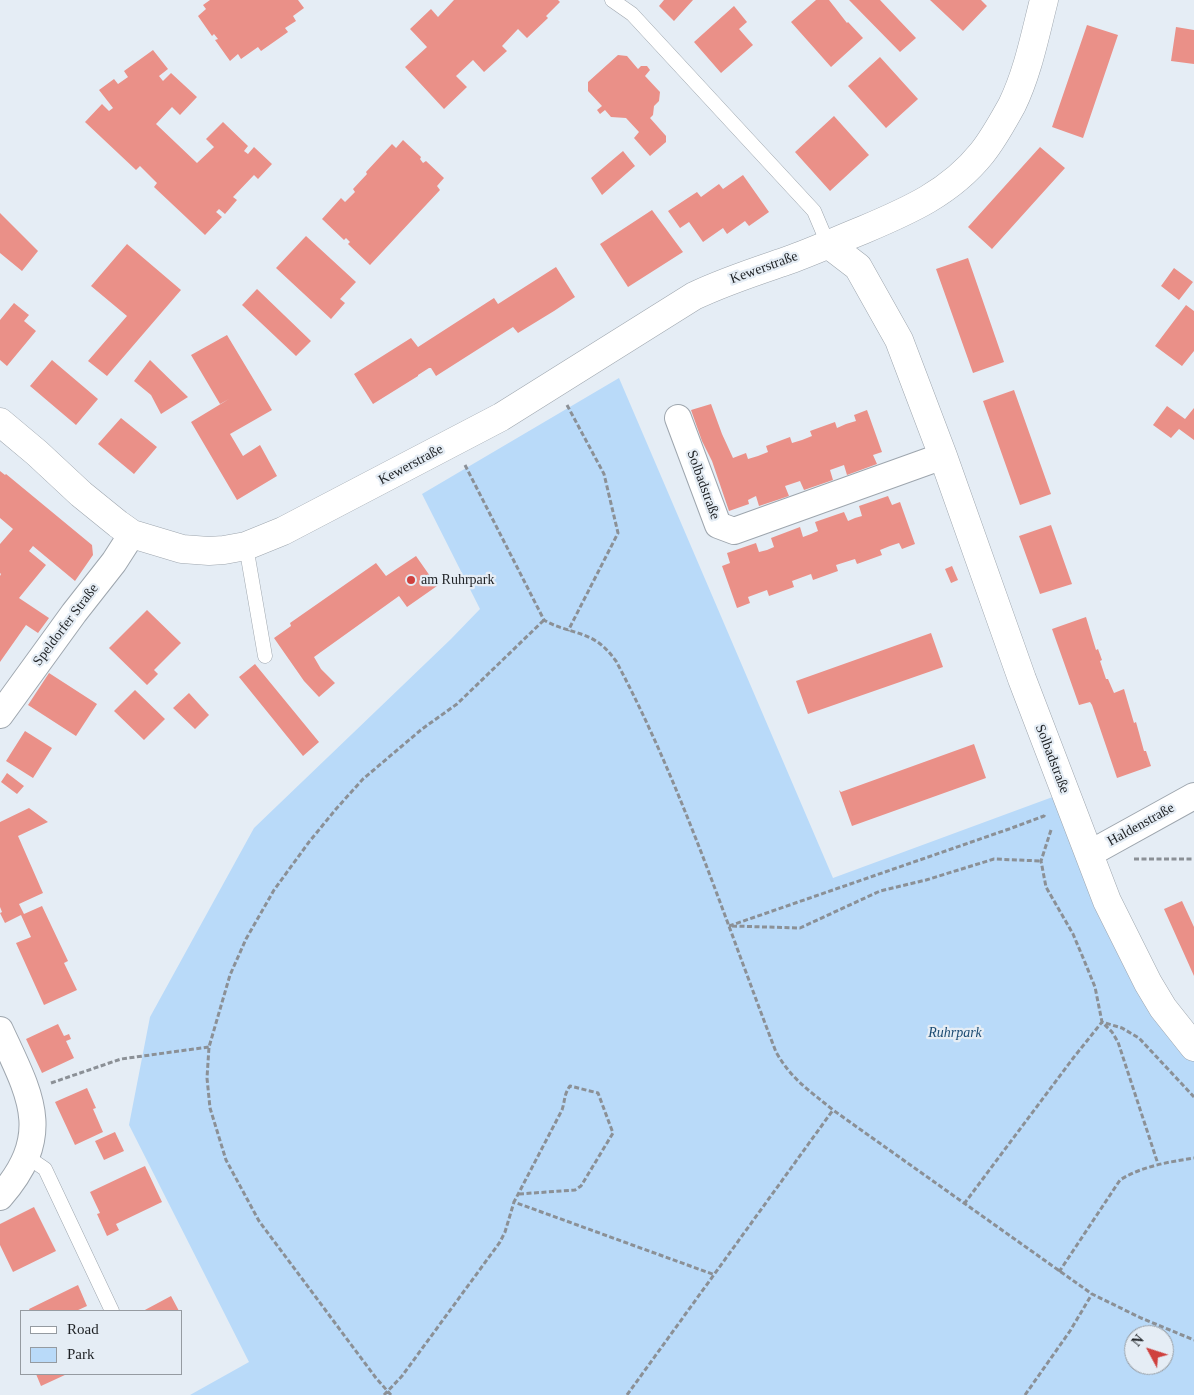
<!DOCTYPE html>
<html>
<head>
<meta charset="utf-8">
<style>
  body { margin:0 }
  #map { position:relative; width:1194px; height:1395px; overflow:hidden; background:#e5edf5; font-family:"Times New Roman",serif }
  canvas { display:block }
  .legend { position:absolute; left:20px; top:1310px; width:162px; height:65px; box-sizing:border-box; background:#e5edf5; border:1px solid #959ba1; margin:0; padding:6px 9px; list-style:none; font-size:15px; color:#1e2124 }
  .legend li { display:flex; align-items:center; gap:10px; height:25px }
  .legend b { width:25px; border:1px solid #959ba1 }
  .north { position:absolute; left:1124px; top:1325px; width:50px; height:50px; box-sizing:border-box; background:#e5edf5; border:1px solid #959ba1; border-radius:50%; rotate:310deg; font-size:14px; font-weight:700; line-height:20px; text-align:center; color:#1e2124 }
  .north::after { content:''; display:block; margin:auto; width:18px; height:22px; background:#cf413e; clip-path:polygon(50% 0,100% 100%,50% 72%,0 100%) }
</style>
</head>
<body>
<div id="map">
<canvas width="1194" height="1395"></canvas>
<ul class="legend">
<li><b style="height:6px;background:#fff"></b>Road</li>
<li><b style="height:14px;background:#b9daf9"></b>Park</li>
</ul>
<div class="north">N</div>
</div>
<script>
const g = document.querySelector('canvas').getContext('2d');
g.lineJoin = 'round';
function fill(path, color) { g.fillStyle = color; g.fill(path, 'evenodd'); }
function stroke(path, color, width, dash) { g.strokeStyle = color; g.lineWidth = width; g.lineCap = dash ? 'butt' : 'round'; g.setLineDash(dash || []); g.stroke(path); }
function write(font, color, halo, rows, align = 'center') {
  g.font = font + ' "Times New Roman",serif'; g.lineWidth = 4.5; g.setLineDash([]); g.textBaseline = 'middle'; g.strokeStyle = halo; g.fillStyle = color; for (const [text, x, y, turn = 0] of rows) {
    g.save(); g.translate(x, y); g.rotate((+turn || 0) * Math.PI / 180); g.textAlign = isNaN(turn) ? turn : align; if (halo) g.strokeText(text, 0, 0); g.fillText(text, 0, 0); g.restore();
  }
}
fill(new Path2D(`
  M619,378l214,500 225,-83 136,256v344h-1004l59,-33 -120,-237 21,-108 104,-189 197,-189 29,-30 -58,-115zM1134,1335h30v30h-30z`), '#b9daf9');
fill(new Path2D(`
  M210,0h88l6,8 -11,8 3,5 -11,7 3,4 -27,19 -3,-4 -17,12 -3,-5 -8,7 -15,-21 3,-1 -4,-5 -2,2 -14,-20 8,-7 -3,-4z
  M454,0h104l2,2 -14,14 2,2 -21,20 -9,-9 -16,17 5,5 -23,21 -11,-12 -17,16 11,11 -23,22 -39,-42 22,-20 -17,-18 21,-20 7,8z
  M664,0h29l-19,21 -15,-15z
  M816,0h13l18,23 1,-1 15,16 -32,29 -40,-45z
  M849,0h31l36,38 -16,14z
  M930,0h51l6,6 -24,25z
  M734,6l13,16 -8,7 14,16 -32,28 -27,-31z
  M1087,25l31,10 -35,103 -31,-11z
  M1176,27l18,3v34l-23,-3z
  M153,50l15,19 -9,7 4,5 8,-8 26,24 -17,18 -8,-8 -16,17 41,39 17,-16 -8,-8 17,-17 25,24 -4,5 4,3 6,-7 18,17 -14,15 -4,-4 -21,22 4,3 -12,14 -6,-5 -3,3 6,5 -17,18 -51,-48 3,-4 -17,-17 -4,4 -51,-48 17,-18 7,7 4,-3 -14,-18 15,-11 4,5 10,-7 -4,-6z
  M618,55l9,1 11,13 3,-3h6l3,4 -5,6 15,16 -1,9 -5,5 -1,9 -3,3 16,18v6l-16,14 -16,-18 5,-6 -13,-14 -15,-1 -6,-7 -5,4 -3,-4 5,-4 -14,-15v-9z
  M880,57l38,42 -32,29 -38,-42z
  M834,116l35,39 -39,36 -35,-39z
  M403,140l18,17 -1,2 3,4 3,-2 18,17 -7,8 3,4 -70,75 -22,-21 2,-2 -4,-4 -2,2 -22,-21 19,-21 4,4 10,-10 -2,-3 14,-15 -1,-2 26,-28 4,4z
  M1040,147l25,21 -73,81 -24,-22z
  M623,151l12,15 -33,29 -11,-17z
  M743,175l26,37 -20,14 -4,-5 -18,13 -4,-6 -20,14 -14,-20 -9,6 -12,-17 29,-19 4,5 18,-13 4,5z
  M652,210l31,42 -55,35 -28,-43z
  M0,213l38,38 -16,20 -22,-18z
  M306,236l50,46 -16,17 5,4 -14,16 -55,-51z
  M127,244l54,46 -74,86 -19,-15 39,-45 -36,-30z
  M968,258l36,104 -31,11 -37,-104z
  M556,267l19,30 -21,14 -36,22 -5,-6 -77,49 -5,-8h-2l-11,7v1l-45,28 -19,-30 57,-36 7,9 76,-49 4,6z
  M1174,268l19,14 -14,18 -18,-14z
  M257,289l54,52 -15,15 -54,-51z
  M14,303l15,12 -5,6 12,10 -29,35 -7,-6v-40z
  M1186,305l8,6v40l-12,15 -27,-20z
  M227,335l45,75 -42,24 13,22 17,-11 17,31 -40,24 -46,-78 38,-23 -9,5 -29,-49z
  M52,360l46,39 -22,26 -46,-39z
  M150,360l38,37 -27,17 -10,-19 -17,-14z
  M1014,390l37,104 -31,11 -37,-104z
  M711,404l11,30 11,24 13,-5 2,6 10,-3 10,-4 -2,-6 24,-9 2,6 10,-3 10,-4 -2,-5 25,-9 2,6 9,-4 10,-3 -2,-6 13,-5 15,42 -9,3 4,9 -30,11 -3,-10 -14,5 3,10 -29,10 -4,-9 -15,5 4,10 -30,10 -3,-10 -8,4 1,4 -20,7 -17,-50 -10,-20 -11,-31z
  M1167,406l18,13 9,-11v32l-15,-11 -8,9 -18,-13z
  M121,418l36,29 -23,27 -36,-30z
  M0,471l5,4 1,-1 86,71 1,10 -18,26 -42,-35 -4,5 17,14 -27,33 30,20 -11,15 -12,-8 -26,37v-86l1,-2 -1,-1v-29l13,-15 -13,-11z
  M888,496l4,9 8,-3 15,42 -13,5 -3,-6 -9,3 -10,4 2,5 -25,9 -2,-5 -19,6 2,6 -25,9 -2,-6 -19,7 2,6 -25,9 -2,-6 -19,7 2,6 -13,5 -15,-42 8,-3 -3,-10 29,-10 3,9 8,-2 7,-3 -3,-9 29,-11 3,10 8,-3 7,-3 -3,-9 29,-10 4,9 7,-3 7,-2 -3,-10z
  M1051,525l21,59 -32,10 -21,-58z
  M416,556l21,30 -30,21 -8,-11 -85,61 7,12 14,14 -16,14 -15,-16 -30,-43 17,-12 -1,-3 86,-60 10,13z
  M952,566l6,14 -7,3 -6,-14z
  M147,610l34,33 -27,27 4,4 -11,11 -38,-37z
  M1086,617l10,33 2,-1 4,11 -2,1 6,18h2l6,14 10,-4 10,34 2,-1 8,29h2l5,15 -34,12 -25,-73 -2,-3 -11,3 -27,-76z
  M931,633l12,34 -135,47 -12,-33z
  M255,664l64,78 -16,14 -64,-79z
  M49,673l48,31 -21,32 -48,-31z
  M135,690l30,29 -21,21 -30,-29z
  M189,693l20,22 -14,14 -22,-21z
  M25,731l27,17 -19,30 -27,-17z
  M974,744l12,34 -134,48 -13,-36 2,2z
  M7,773l17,13 -7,8 -16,-12z
  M29,808l19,14 -30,14 25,57 -24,11 5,10 18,-8 26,55 -4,2 13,27 -33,15 -28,-62 15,-6 -10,-22 -16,8 -5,-10 2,-1 -2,-5v-85z
  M1182,901l12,26v49l-30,-67z
  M58,1024l6,12 5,-2 2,5 -5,2 8,17 -32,15 -16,-34z
  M87,1088l9,20 -3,1 10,23 -28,13 -20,-43z
  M115,1132l9,19 -20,9 -9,-19z
  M145,1166l17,36 -46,22 3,6 -12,6 -10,-22 3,-1 -10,-21z
  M34,1207l22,44 -43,21 -13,-27v-21z
  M78,1285l9,21 -11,5h-46l-1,-2z
  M171,1296l8,15h-36z
  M36,1374h31l-26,12z`), '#ea9088');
const service = new Path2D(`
  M612,0l20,14 182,197 14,33
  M246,546l19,110
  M26,1156l19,13 67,142`);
const minor = new Path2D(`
  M678,418l40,107 16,6 209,-75
  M0,715l74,-102 40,-51 18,-28
  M1089,854l105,-58
  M0,1030c30,65 55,104 0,167`);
const tertiary = new Path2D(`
  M828,244l30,23 41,73 44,116 79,223 85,222 41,82 15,25 31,39
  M0,422l37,31 44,41 37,30 14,10 50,15 27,2 15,-1 22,-4 37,-15 218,-114 193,-121c31,-15 63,-25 95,-36 25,-9 49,-20 74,-30 45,-19 87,-37 119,-77 12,-15 21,-32 30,-48 16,-33 23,-70 32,-105`);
stroke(service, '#9ea6ae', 15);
stroke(minor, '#9ea6ae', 28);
stroke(tertiary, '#9ea6ae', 29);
stroke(new Path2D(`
  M567,405l37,69 14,59 -50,98
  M465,465l79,155c16,10 36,11 52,21 8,5 14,12 20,20 66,124 109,259 160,391 16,28 33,38 57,58l259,184 49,24 53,22
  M1051,830l-10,31 5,26 27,47 11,26 11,27 7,35 10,10 6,10 40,122
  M1134,859h60
  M729,926l280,-97 35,-13 1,-2
  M732,926l68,2 80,-37 46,-11 68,-21 47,2
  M51,1083l70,-24 88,-12
  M519,1194l56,-4 6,-4 32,-53 -15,-40 -28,-7c-6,8 -5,15 -8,24l-48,92 201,73
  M964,1204l110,-147 28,-35 20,6 17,10 55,59
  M1059,1272l61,-92c22,-14 49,-18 74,-22
  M384,1395l18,-19 98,-134 5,-10 9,-30
  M391,1395l-15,-17 -117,-157 -33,-61 -16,-52 -3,-30 2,-31 21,-72 16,-36 28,-49 35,-48 27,-33 27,-30 59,-50 35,-25 87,-84
  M627,1395l206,-285
  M1025,1395l45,-64 22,-37`), '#8b9096', 3, [5, 2.5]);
stroke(service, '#fff', 14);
stroke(minor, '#fff', 26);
stroke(tertiary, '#fff', 28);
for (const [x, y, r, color] of [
  [411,580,5,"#cf413e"]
]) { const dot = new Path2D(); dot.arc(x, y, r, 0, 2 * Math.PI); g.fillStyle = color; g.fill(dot); stroke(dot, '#e5edf5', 2); }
write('14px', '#1e2124', '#e5edf5', [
  ["Kewerstraße",764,268,-20],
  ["Kewerstraße",411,465,-28],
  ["Solbadstraße",703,485,70],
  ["Speldorfer Straße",66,625,-53],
  ["Solbadstraße",1052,759,69],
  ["Haldenstraße",1141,825,-29]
]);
write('14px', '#1e2124', '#e5edf5', [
  ["am Ruhrpark",421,580]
], 'left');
write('italic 14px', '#1d4c73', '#e5edf5', [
  ["Ruhrpark",955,1033]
]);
</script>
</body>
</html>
